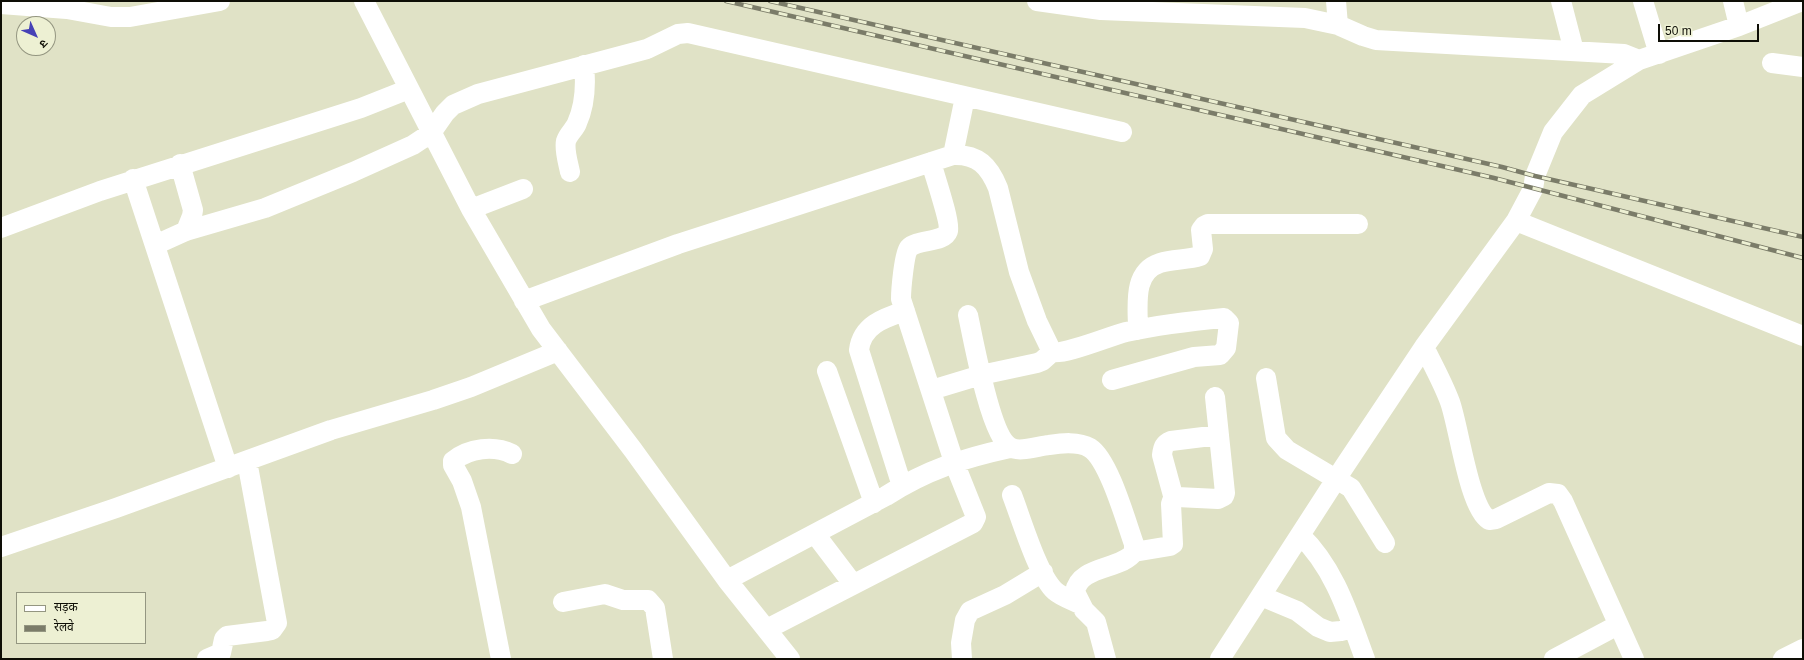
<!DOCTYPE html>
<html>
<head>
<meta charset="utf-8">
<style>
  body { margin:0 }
  #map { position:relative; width:1804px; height:660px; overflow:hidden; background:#e0e2c6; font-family:Helvetica,"Noto Sans Devanagari",sans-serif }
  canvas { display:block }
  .frame { position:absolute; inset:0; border:2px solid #0e0e06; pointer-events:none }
  .legend { position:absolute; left:16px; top:592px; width:130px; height:52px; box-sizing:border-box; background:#edf0d3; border:1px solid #949681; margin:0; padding:5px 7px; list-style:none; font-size:12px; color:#0e0e06 }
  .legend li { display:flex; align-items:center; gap:8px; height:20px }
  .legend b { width:20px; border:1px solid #949681 }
  .north { position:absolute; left:16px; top:16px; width:40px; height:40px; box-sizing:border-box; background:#edf0d3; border:1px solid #949681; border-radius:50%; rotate:135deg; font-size:11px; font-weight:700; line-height:16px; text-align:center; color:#0e0e06 }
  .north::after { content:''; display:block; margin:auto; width:14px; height:18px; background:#4641b6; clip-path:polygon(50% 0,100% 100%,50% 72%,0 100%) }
  .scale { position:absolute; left:1658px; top:24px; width:101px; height:18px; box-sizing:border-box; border:2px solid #0e0e06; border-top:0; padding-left:5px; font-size:12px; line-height:14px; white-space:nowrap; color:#0e0e06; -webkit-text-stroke:3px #edf0d3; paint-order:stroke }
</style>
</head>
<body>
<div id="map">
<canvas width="1804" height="660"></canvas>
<div class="frame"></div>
<ul class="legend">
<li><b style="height:5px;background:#fff"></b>सड़क</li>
<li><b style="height:5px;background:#7b7c69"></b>रेलवे</li>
</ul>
<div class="north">उ</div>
<div class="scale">50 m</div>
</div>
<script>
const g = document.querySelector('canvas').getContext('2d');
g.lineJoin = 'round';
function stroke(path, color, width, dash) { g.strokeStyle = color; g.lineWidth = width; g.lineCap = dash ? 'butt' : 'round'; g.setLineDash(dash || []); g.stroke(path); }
stroke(new Path2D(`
  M364,1l107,208 70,120 92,121 94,130 63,79
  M1037,1l64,9 204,8 33,7 25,11 13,4 248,14 15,6
  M1336,1l2,24
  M1561,1l13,50
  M1643,1l16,53
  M1733,1l6,25
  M1,4l66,5 44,8h19l90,-16
  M1772,63l31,4
  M953,155l12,-58
  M180,164l13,46 -1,6 -6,15
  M570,172c-2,-10 -6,-22 -4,-31 2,-7 9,-12 11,-18 8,-18 9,-39 7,-58
  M133,179l95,289
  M471,209l52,-20
  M1516,221l287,115
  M1,228l99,-37 261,-83 48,-19
  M155,245l31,-14 79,-23 88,-36 60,-27 18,-12 14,-20 8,-8 25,-11 169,-45 31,-15 10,-1 434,99
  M524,301l154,-57 275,-89c25,-1 36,11 45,33l21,84 18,49 15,31c13,3 58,-16 74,-20 32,-7 65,-11 98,-14l5,5 -3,25 -6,7 -26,2 -82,23
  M968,315c5,24 23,122 42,132 9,6 28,-1 39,-2 13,-2 29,-4 41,3 19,12 36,74 44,96v8c-12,18 -55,13 -59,40l9,18 12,12 10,37
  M1138,330c0,-24 -6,-58 22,-67 13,-4 28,-3 40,-7l3,-7 -2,-19 3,-4 4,-2h150
  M1424,347c9,18 19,36 26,55 9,25 19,106 39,118l7,-1 53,-26 9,1 5,7 71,158
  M827,371l47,132
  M1266,378l10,60 11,12 64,38 34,55
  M933,396l1,-5 4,-3 43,-13 56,-12 5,-2 10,-9
  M902,486l-43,-136c3,-25 25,-32 46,-39
  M1012,495c9,23 26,81 43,96 7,6 17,9 25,13
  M1174,499l-12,-44c1,-8 2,-11 9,-14l48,-6
  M815,534l38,50
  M1300,535c35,33 49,81 65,124
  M1,547l115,-39 215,-78 102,-30 38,-13 87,-36
  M1134,552l36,-6 3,-2 -2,-40 1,-3 5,-4 41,2 6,-3 1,-3 -10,-96
  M727,580l159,-84c40,-26 78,-38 124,-48
  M1261,596l36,15 21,16 12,5 11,-1 12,-3
  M563,602l42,-8 18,6h25l7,8 8,51
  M767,629l206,-106 3,-6 -22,-55 -53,-163c0,-9 3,-45 8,-51 8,-9 35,-5 39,-17 3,-8 -14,-57 -17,-69
  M207,659l14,-6 3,-14 3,-3 40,-5 5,-1 5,-7 -30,-162
  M501,659l-30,-152 -9,-26 -9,-16v-4c16,-13 41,-16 59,-7
  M962,659l-1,-16 4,-23 5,-9 35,-16 38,-23
  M1220,659l124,-192 80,-120 92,-126 17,-32 2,-13 18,-44 29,-37 57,-35 100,-34 63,-25
  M1554,659l64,-34
  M1783,659l20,-10`), '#fff', 20);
const rail = new Path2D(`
  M726,1l768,177 309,80
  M770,1l732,166 33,9 268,61`);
stroke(rail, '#7b7c69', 4.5);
stroke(rail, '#edf0d3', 3, [9]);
</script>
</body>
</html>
